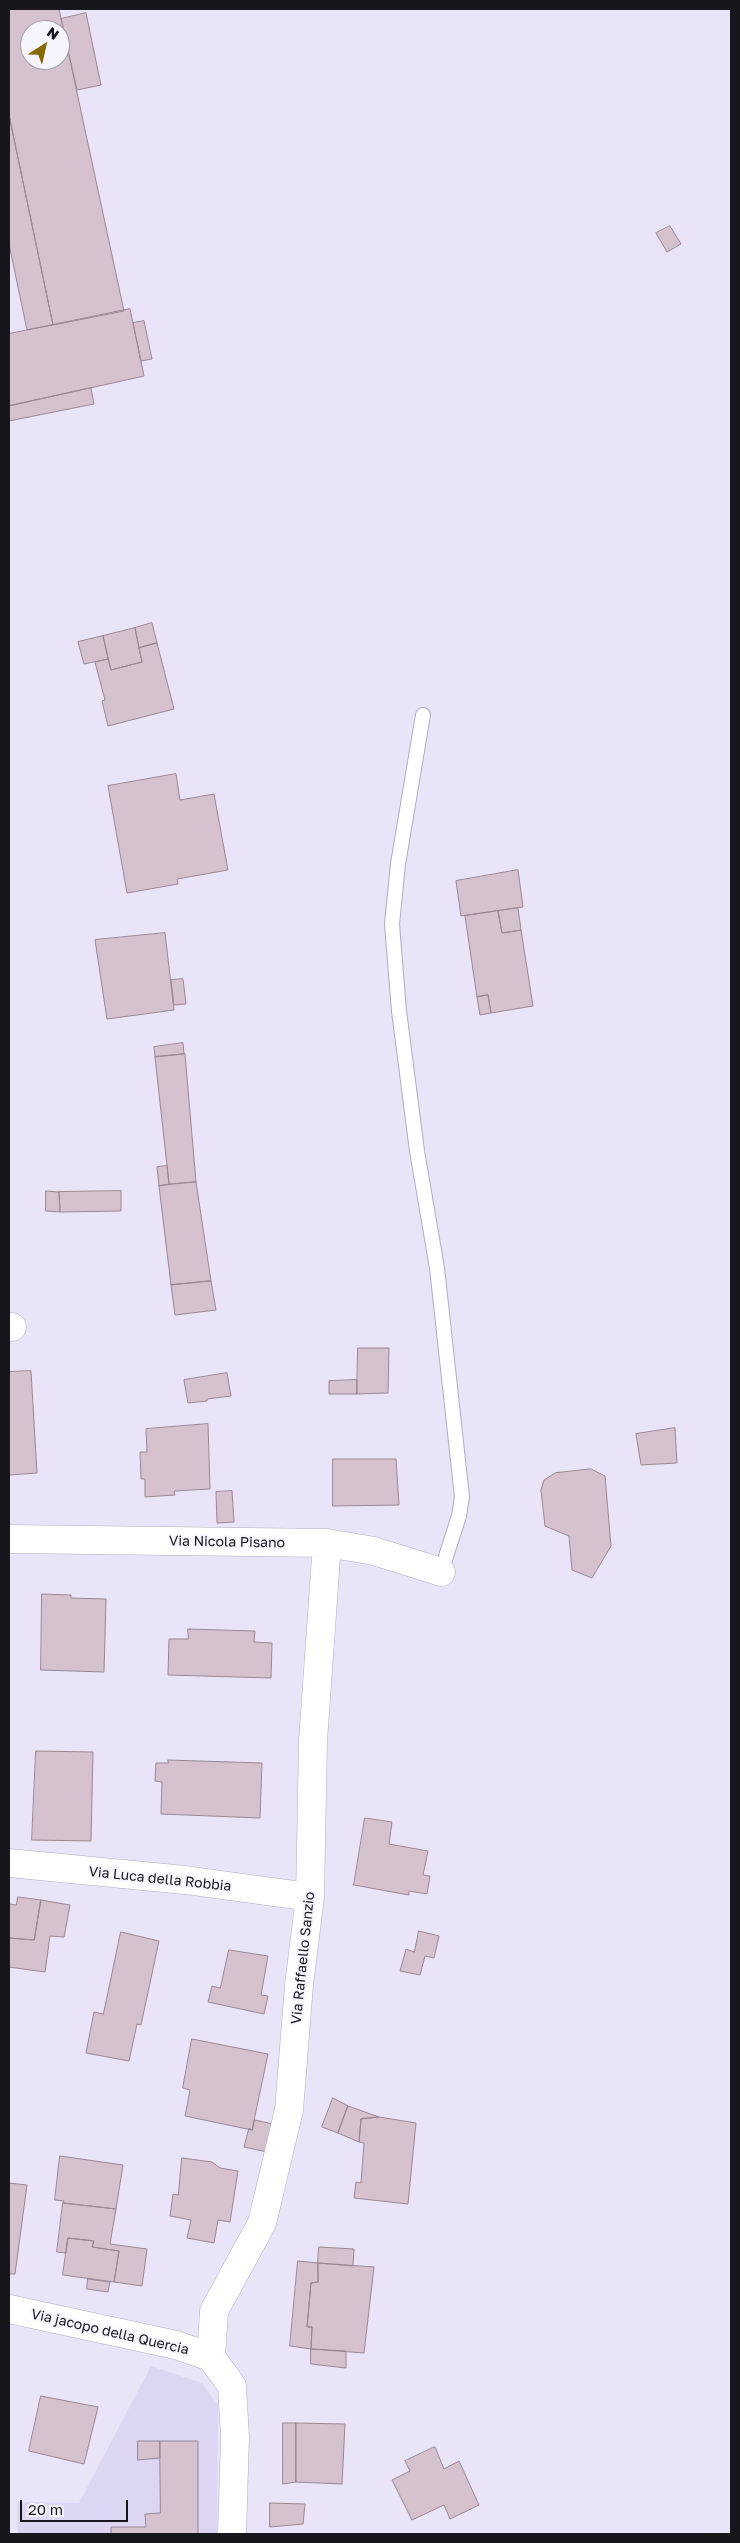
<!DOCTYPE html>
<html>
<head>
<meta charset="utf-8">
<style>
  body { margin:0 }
  #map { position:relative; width:740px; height:2543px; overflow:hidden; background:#eae4f9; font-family:"Golos Text",sans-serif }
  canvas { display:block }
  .frame { position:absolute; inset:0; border:10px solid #18161d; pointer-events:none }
  .north { position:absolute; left:20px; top:20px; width:50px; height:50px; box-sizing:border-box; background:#f6f4fc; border:1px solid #9d9ba3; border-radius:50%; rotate:35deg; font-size:14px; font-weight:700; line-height:20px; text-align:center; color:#18161d }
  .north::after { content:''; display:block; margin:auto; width:18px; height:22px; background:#876904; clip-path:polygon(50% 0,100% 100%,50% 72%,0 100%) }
  .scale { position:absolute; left:20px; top:2500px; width:108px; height:22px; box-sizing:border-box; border:2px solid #18161d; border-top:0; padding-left:6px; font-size:15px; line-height:18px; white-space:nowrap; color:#18161d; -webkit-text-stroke:4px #f6f4fc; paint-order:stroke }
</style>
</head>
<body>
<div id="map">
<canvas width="740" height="2543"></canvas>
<div class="frame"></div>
<div class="north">N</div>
<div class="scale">20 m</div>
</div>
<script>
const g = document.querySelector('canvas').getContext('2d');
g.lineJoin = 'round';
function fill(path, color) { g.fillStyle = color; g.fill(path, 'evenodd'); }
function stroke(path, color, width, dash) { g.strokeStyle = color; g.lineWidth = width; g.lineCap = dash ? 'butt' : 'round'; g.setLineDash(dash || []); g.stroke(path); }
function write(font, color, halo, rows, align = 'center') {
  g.font = font + ' "Golos Text",sans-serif'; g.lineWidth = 4; g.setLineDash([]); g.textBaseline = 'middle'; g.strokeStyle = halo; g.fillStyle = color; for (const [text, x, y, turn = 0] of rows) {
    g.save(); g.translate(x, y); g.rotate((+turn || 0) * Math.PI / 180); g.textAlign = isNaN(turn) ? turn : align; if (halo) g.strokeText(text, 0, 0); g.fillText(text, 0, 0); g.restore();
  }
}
fill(new Path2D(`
  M151,2366l51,17 16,22 -1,129h-199l-1,-32 62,1z`), '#ddd6f2');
const building = new Path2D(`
  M9,9h50l65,302 -71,14 -44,-210zM30,30h30v30h-30z
  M86,13l15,72 -24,5 -16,-71z
  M9,115l44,210 -26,5 -18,-86z
  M670,226l11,18 -14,8 -11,-19z
  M130,309l14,67 -135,30v-72z
  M144,321l8,38 -11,2 -8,-38z
  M91,388l3,16 -85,17v-15z
  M152,623l5,20 -18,5 -4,-20z
  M135,628l7,34 -31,8 -8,-34z
  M103,636l5,23 -24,5 -6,-22z
  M157,643l17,66 -66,17 -6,-25 3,-1 -10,-38 13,-3 3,11 31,-8 -3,-14z
  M176,774l4,26 34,-6 14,76 -51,9 1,5 -51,9 -19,-107z
  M518,870l5,37 -62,9 -5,-35z
  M518,908l3,22 -19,3 -4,-22z
  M498,911l4,22 19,-3 12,76 -42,7 -3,-18 -11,2 -12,-81z
  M165,933l9,77 -67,9 -12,-79z
  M183,979l3,25 -12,1 -3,-25z
  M488,995l3,18 -11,2 -3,-18z
  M183,1043l1,11 -29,3 -1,-10z
  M185,1054l11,128 -27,2 -14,-127z
  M167,1166l2,18 -10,2 -2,-19z
  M196,1182l15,99 -40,4 -12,-99z
  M46,1191l13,1 1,20 -14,-1z
  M121,1191v20l-61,1 -1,-20z
  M211,1281l5,29 -41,5 -4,-30z
  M358,1348h31l-1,45 -31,1z
  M31,1371l6,102 -28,2v-103z
  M227,1373l4,23 -24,3v2l-19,2 -4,-23z
  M357,1380v14h-28v-13z
  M208,1424l2,65 -36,2 1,4 -30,2v-18h-4l-1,-27h7l-1,-23z
  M675,1428l2,35 -36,2 -5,-31z
  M333,1459h63l3,46 -66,1z
  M591,1469l14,7 6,70 -19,32 -20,-8 -3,-34 -24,-10 -4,-36 3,-10 11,-7z
  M232,1491l2,31 -17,1 -1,-31z
  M42,1594l29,1v3l35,1 -2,73 -63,-2z
  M188,1629l67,2 -1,11 18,1 -1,35 -103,-3 1,-36h19z
  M36,1751l57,1 -2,89 -59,-1z
  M168,1760l94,3 -2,55 -99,-4 1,-32 -7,-1 1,-18h12z
  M365,1818l27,4 -3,22 39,7 -5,24 7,1 -3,18 -18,-3v4l-55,-10z
  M18,1897l23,3 -7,40 -25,-2v-34l7,1z
  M41,1900l29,5 -6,32 -14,-1 -5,36 -36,-5v-29l25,2z
  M419,1931l20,5 -5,22 -9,-2 -5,19 -20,-4 6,-22 8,3z
  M121,1932l38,9 -18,84 -4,-1 -8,37 -43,-8 8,-41 9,2z
  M229,1950l39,6 -7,39 7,1 -4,18 -56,-12 4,-16 8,2z
  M192,2039l76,15 -16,76 -67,-14 5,-26 -7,-2z
  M333,2098l15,8 -10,27 -16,-6z
  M348,2106l31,11 -18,2 -2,23 -21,-9z
  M379,2117l37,6 -8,81 -54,-6 2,-16 5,1 3,-40 -5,-1 2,-23z
  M255,2120l27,6 -6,28 -32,-7 5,-19 3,2z
  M60,2156l63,9 -7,44 -53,-6 1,-2 -9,-1z
  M182,2158l30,4 8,6 18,3 -8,51 -12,-2 -4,23 -27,-5 4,-18 -21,-4 3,-22 5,1z
  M9,2183l18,2 -12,89h-6z
  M63,2203l53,6 -6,35 37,5 -5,37 -28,-4 5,-31 -27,-4 2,-6 -26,-3 -2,15 -9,-1z
  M68,2238l26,3 -2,6 27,4 -5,31 -51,-7z
  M319,2247l35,2 -1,17 -35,-3z
  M298,2261l20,2v19l-7,1 -4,44h5l-1,22 -21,-3z
  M318,2263l56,4 -10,86 -53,-4 1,-22h-5l4,-44 7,-1z
  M88,2279l22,3 -2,10 -21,-3z
  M311,2349l35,2v17l-35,-4z
  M41,2396l57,11 -14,57 -55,-13z
  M283,2423h13v59l-13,2z
  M296,2423l49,1 -3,60 -46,-2z
  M138,2441h22v17l-22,2z
  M160,2441h38v93h-87v-7h35l-1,-13 15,-1z
  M435,2447l9,22 15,-8 20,44 -29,14 -6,-14 -32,15 -20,-40 18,-9 -5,-10z
  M270,2503l35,1 -2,20 -33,3z`);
fill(building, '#d6c1ce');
stroke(building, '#9a8793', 1);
const lane = new Path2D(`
  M423,715l-25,149 -6,60 7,87 18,140 20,117 25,229 -3,19 -18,56`);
const street = new Path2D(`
  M9,1327h3
  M9,1539l318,4 47,8 67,21
  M9,1863l176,17 125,17
  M9,2309l167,36 35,12
  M211,2357l3,-46 48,-88 27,-113 10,-125 11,-88 3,-156 14,-198
  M211,2357l21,29 3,51 -3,97`);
stroke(lane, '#b0abbf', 16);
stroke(street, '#b0abbf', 29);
stroke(lane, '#fff', 14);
stroke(street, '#fff', 28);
write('14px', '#18161d', '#f6f4fc', [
  ["Via Nicola Pisano",227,1542,1],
  ["Via Luca della Robbia",160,1879,6],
  ["Via Raffaello Sanzio",303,1958,-84],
  ["Via jacopo della Quercia",110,2332,13]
]);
</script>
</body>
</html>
